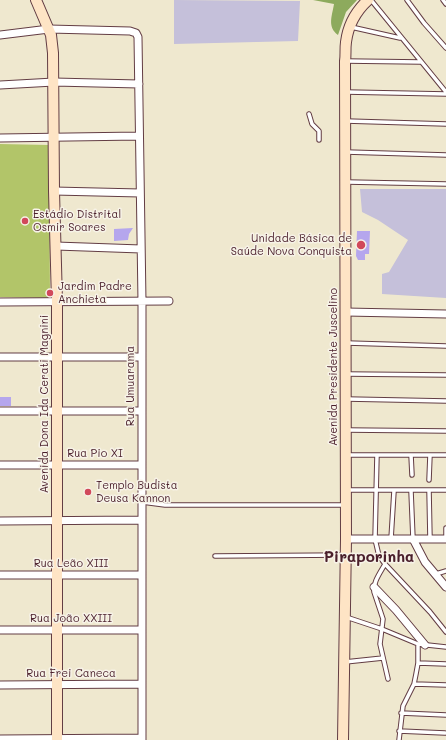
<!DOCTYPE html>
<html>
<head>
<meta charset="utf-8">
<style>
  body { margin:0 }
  canvas { display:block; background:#efe8cf }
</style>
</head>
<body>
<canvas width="446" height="740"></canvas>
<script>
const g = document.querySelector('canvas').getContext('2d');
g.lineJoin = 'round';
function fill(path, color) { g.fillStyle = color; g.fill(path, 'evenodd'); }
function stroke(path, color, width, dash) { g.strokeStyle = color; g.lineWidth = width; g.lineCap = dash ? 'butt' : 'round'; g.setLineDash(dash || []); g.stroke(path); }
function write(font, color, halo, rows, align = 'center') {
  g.font = font + ' Mali,sans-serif'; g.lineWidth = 3; g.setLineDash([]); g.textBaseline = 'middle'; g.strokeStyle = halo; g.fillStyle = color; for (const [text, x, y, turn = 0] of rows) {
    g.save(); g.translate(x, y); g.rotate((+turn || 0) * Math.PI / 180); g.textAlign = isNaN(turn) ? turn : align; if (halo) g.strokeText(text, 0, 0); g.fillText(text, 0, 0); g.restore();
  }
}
fill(new Path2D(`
  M174,0l126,1 -2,40 -124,3z
  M360,189h86v109l-64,-4v-20l7,-2 19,-32 -30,-20 -16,-8z`), '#c5c0da');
fill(new Path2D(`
  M0,144l49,1 1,153 -50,-1z`), '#b2c569');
fill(new Path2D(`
  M313,0h44l-11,12 -8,23c-11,-8 -6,-19 -4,-31z`), '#8daa5d');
fill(new Path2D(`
  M133,228l-4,6 -1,6 -14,1v-12z
  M357,231h13l-1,23h-4v6h-7l-2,-4z
  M0,397h11v9h-11z`), '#b5a6ed');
const lane = new Path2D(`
  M371,0l75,92
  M407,0l17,23 22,25
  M443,0l3,4
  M351,27l49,11
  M346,61l75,1
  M346,92l100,2
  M309,114l3,10 7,7v9
  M346,121l100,3
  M346,152l100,3
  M347,182l99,2
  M347,343l99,3
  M347,374l99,1
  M347,399l99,2
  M347,430l99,1
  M347,455h99
  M377,455l-2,84 4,17 6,8c-5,9 -12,18 -11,28l9,27 -3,25 8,35
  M411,455l1,20
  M429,480l1,-25
  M347,490h99
  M429,490l1,49
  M411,491l2,48
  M142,502l23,3h180
  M391,539l3,-48
  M446,539v-11
  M215,556l130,-1
  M385,564l45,48 16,20
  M436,574l10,-3
  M346,617l36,12 36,15 28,3
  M345,662l38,-4
  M418,663l28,1
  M414,684l32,1
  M401,713l45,2
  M399,731l46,2
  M399,740l4,-34 11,-22 2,-10 2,-11v-19`);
const street = new Path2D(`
  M0,35l49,-6 81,2 6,2 2,4 4,265v438
  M0,85l54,-3 85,2
  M0,138l139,-2
  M54,191l86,2
  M56,246l85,3
  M0,302l169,-1
  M346,312l100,2
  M0,357h142
  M0,411h142
  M0,465h142
  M0,521l142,-1
  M346,539h100
  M413,539l12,23 21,25
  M0,575h142
  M374,587l22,23 29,35
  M0,630h142
  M0,685l142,-1
  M0,739l142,-1`);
const secondary = new Path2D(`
  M36,0l15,35 2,18 1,138 3,111v438
  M343,740l3,-201 -1,-478c1,-6 0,-12 1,-19 2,-16 10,-31 22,-42`);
stroke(lane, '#633d44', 5.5);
stroke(street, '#633d44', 9);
stroke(secondary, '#633d44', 12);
stroke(lane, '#fff', 3.5);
stroke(street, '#fff', 7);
stroke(secondary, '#fee4c5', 10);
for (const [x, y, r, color] of [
  [25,221,4,"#d1495b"],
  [361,245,5,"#d1495b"],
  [50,293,4,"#d1495b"],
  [88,492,4,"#d1495b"]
]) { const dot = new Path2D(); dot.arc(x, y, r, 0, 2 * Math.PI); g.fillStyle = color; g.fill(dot); stroke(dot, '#f7f3e8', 1.5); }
write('11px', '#4a1f2b', '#f7f3e8', [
  ["Estádio Distrital",33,215],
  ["Osmir Soares",33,228],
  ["Unidade Básica de",352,239,"right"],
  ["Saúde Nova Conquista",352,252,"right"],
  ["Jardim Padre",58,287],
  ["Anchieta",58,300],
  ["Templo Budista",96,486],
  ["Deusa Kannon",96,499]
], 'left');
write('11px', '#4a1f2b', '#f7f3e8', [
  ["Avenida Presidente Juscelino",334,367,-90],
  ["Rua Umuarama",131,386,-90],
  ["Avenida Dona Ida Cerati Magnini",45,404,-90],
  ["Rua Pio XI",95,454],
  ["Rua Leão XIII",71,564],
  ["Rua João XXIII",71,619],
  ["Rua Frei Caneca",71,674]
]);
write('bold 15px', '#4a1f2b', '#f7f3e8', [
  ["Piraporinha",369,557]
]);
</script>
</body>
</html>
